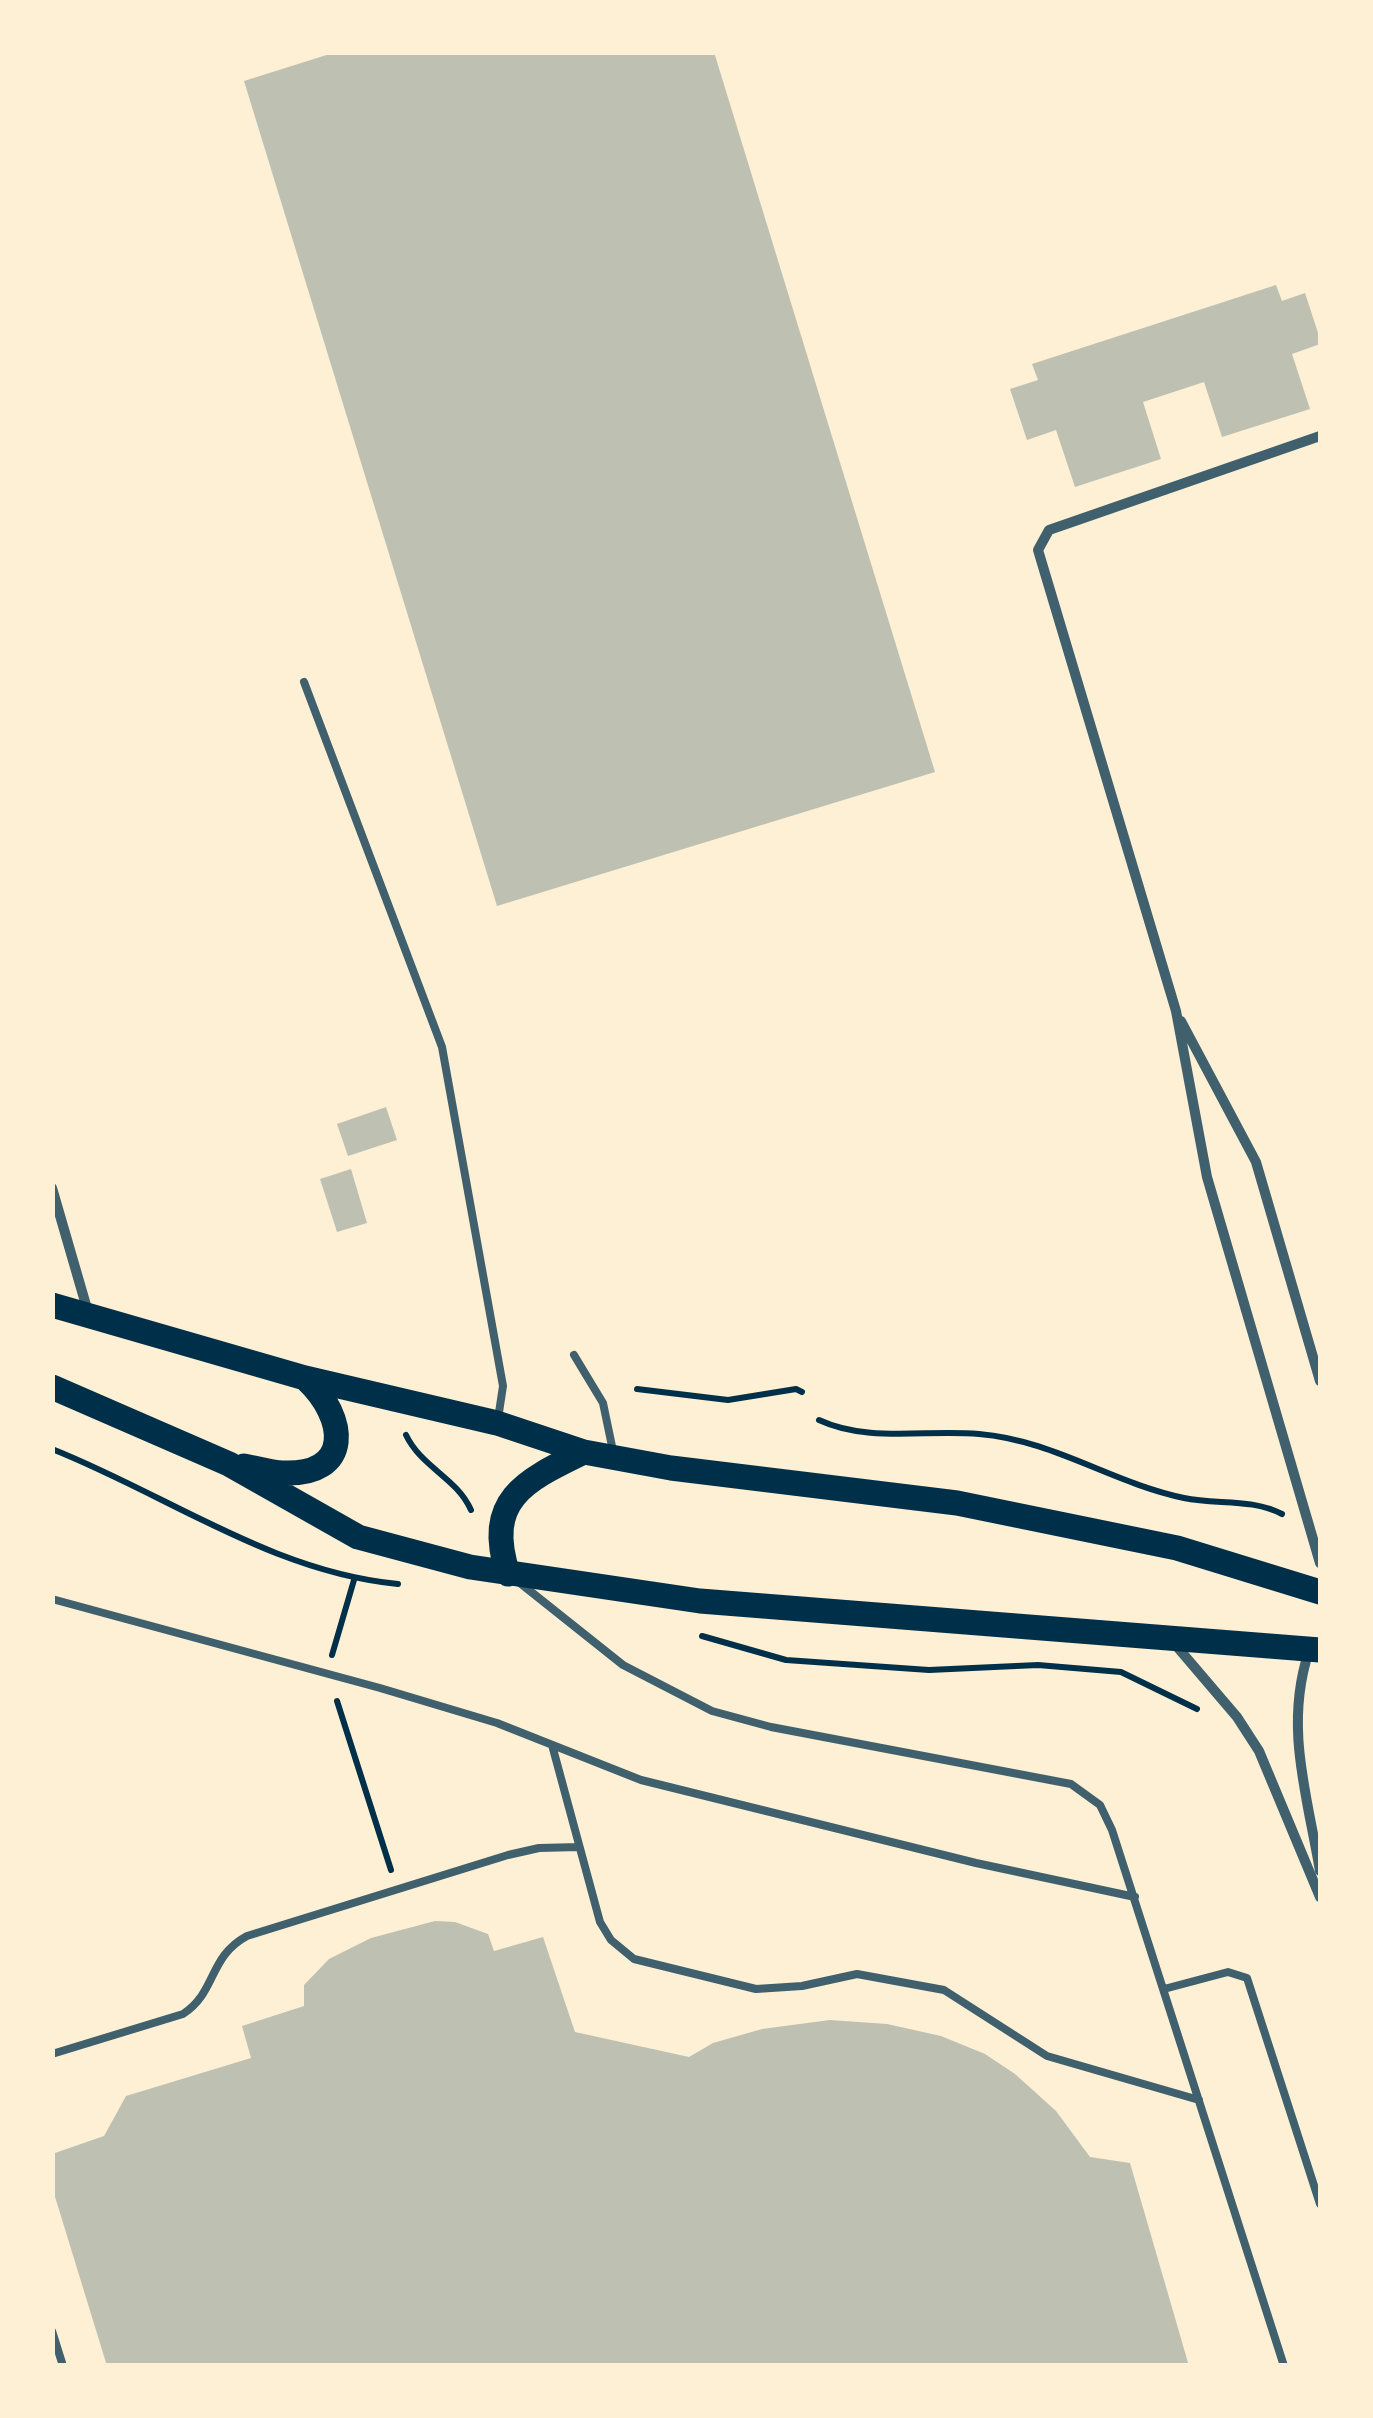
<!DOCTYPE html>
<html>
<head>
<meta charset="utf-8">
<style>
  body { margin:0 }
  #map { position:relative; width:1373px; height:2418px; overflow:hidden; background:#fdf0d5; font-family:"Titillium Web",sans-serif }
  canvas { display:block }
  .frame { position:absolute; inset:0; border:55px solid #fdf0d5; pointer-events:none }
</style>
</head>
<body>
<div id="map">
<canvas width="1373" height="2418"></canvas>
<div class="frame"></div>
</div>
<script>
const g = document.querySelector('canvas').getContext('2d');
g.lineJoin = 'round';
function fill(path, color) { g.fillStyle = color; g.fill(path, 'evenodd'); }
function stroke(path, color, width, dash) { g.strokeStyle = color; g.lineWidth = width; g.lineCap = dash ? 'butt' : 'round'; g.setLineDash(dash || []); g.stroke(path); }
fill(new Path2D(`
  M336,52h378l221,720 -438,134 -253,-825z
  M1276,285l6,16 23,-8 15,46v5l-28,10 18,55 -88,28 -18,-55 -61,20 18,57 -86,28 -19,-57 -29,10 -17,-51 28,-9 -6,-16z
  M386,1107l11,33 -49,16 -11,-32z
  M351,1169l16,54 -30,9 -17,-53z
  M435,1921l20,1 33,12 6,17 49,-14 32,95 114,25 24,-14 49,-14 68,-9 57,4 54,12 44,18 30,20 41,37 34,46 40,6 59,203h-1082l-55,-179v-33l52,-18 22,-40 125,-38 -9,-32 62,-20v-21l25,-26 42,-21z`), '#bec0b2');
stroke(new Path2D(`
  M637,1389l91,11 68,-11 6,3
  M819,1420c49,23 108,9 160,14 74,6 133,49 205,64 33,7 67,0 98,16
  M406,1435c16,33 50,42 65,75
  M52,1449c116,46 220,123 346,135
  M702,1636l84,24 143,10 109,-5 83,7 76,37
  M332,1655l22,-75
  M337,1701l54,169`), '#003049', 6);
stroke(new Path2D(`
  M304,682l138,365 61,339 -5,33
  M574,1355l29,48 10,48
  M520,1583l103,82 89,46 59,16 300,57 29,21 12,25 172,536
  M52,1599l328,89 117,35 144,57 335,83 159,34
  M552,1745l48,177 11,18 23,19 122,30 46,-3 55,-12 87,16 103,66 152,44
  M1164,1989l64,-17 19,6 73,226
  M52,2054l131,-40c34,-22 25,-57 64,-78l261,-81 31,-7 40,-1
  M52,2331l11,35`), '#3f606c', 8);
stroke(new Path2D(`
  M1320,436l-271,94 -11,20 138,461 31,166 113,386
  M1181,1021l75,141 64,219
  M52,1188l36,124
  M1173,1642l64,75 22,34 61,146
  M1309,1651c-25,75 -2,143 11,220`), '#3f606c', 10);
stroke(new Path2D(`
  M52,1305l253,73 192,45 87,29 87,16 286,35 220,45 143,44
  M52,1387l177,77 129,73 112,30 230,34 620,49
  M244,1466c12,2 26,6 38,7 72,3 64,-56 25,-93
  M508,1574c-24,-74 16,-93 76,-122`), '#003049', 25);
</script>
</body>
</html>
